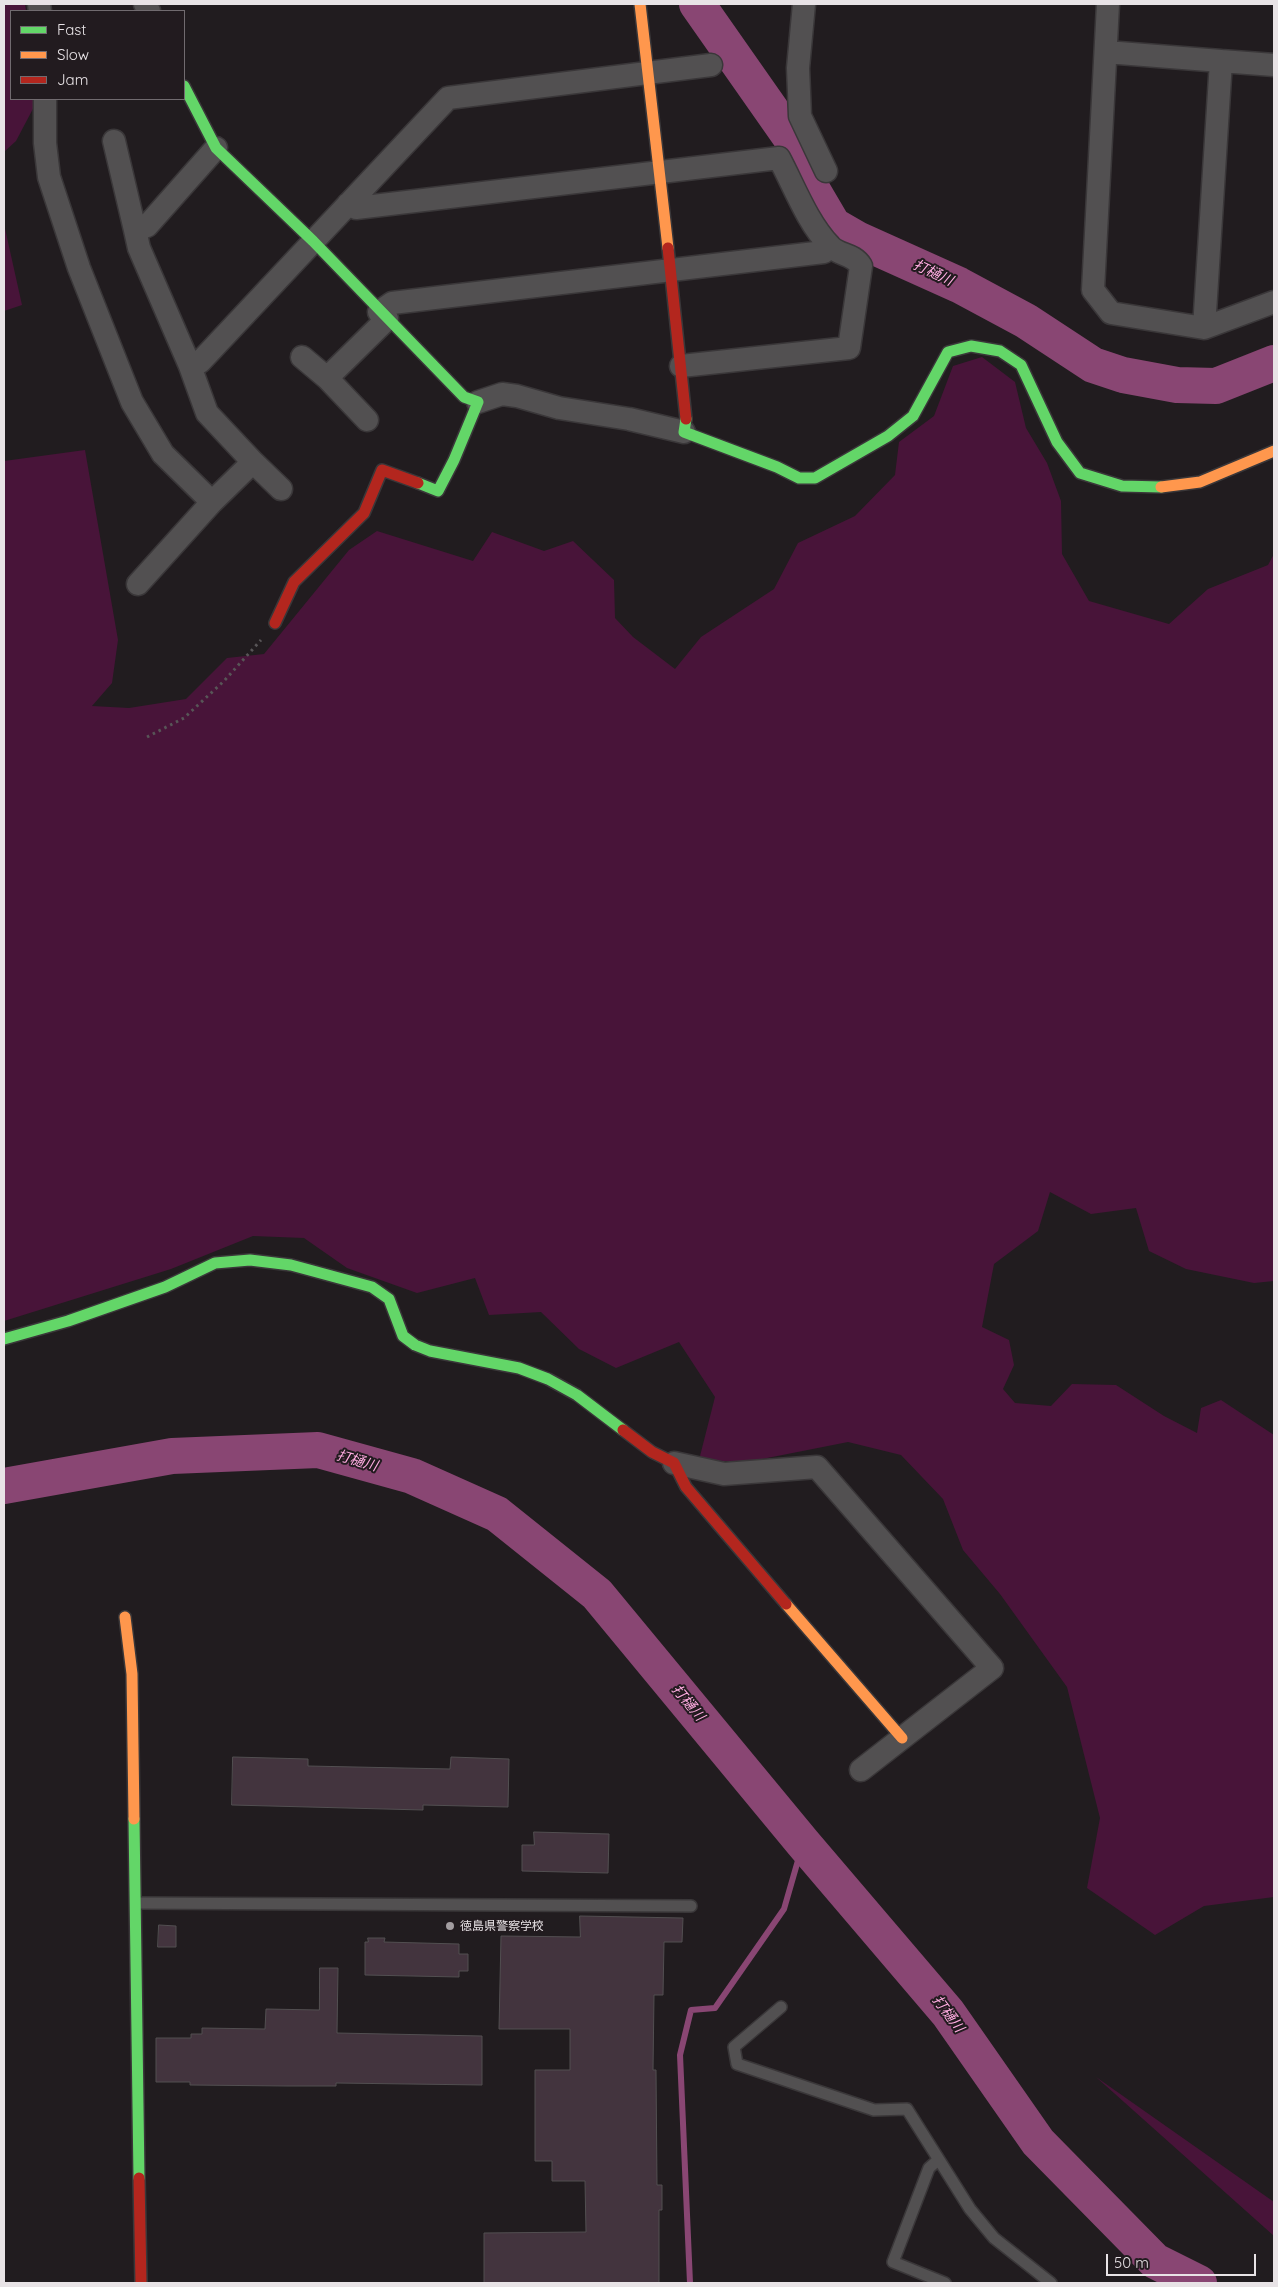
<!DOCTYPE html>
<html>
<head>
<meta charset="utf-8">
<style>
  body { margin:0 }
  #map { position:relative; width:1278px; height:2287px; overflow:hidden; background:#211c1f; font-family:Quicksand,sans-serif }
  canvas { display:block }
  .frame { position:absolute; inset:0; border:5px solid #e8e3e6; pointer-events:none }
  .legend { position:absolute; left:10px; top:10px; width:175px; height:90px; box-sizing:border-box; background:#221b1f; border:1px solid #716b6f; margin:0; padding:6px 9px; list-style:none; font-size:15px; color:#e8e3e6 }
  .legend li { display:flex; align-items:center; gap:10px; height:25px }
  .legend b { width:25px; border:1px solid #716b6f }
  .scale { position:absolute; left:1106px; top:2254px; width:150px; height:22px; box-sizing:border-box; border:2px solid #e8e3e6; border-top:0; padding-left:6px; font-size:15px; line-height:18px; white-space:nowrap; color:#e8e3e6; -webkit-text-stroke:4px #221b1f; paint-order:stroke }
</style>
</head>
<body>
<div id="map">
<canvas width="1278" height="2287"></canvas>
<div class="frame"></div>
<ul class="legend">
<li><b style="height:6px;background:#63d668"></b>Fast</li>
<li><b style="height:6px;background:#ff974d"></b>Slow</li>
<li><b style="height:6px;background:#b3261e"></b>Jam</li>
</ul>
<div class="scale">50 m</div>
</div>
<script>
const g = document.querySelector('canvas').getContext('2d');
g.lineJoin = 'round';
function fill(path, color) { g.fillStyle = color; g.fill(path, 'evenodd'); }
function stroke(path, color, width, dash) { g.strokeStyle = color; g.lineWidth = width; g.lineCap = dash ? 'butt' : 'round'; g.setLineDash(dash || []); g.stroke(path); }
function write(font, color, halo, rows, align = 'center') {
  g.font = font + ' Quicksand,"Noto Sans JP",sans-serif'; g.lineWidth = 4; g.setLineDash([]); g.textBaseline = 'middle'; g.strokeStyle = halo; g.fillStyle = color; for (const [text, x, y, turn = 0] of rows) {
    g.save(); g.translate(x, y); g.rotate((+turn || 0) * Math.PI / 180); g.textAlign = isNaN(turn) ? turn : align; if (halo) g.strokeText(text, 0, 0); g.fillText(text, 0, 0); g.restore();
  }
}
fill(new Path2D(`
  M4,4h21l1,7h-15v88h24l1,4 -20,38 -12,11z
  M4,224l18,81 -18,6z
  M982,357l33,25 11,46 21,35 14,38 1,53 27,47 80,23 39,-35 60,-24 6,-11v727l-20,2 -68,-14 -37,-18 -13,-43 -45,6 -41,-22 -12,39 -44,33 -12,63 27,13 5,25 -11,24 12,14 36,3 21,-22 44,1 48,31 33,17 4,-25 20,-8 53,35v462l-70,9 -49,29 -68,-47 13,-70 -33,-131 -67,-93 -37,-44 -20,-51 -42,-44 -53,-13 -101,20 -48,-2 16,-63 -36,-55 -63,26 -37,-19 -38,-37 -52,3 -14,-37 -58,15 -70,-25 -43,-30 -51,-2 -82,33 -167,52v-860l81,-11 33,190 -6,43 -20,23 37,2 57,-9 41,-41 37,-4 85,-104 28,-19 96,30 19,-29 52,19 29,-10 41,39 1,38 18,19 42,32 26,-32 73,-48 24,-46 57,-27 40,-41 4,-33 35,-26 19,-50z
  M1096,2077l178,125v34z`), '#481439');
stroke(new Path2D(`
  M690,2283l-10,-228 11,-45 24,-2 69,-99 19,-66`), '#894673', 6);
stroke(new Path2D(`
  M697,4l96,137 20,50 20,34 26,15 100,45 67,36 67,44 30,10 54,10 39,1 58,-23
  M4,1486l168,-30 146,-6 94,26 85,38 100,80 206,249 145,170 90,129 117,119 44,22`), '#894673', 36);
const building = new Path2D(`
  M233,1757l75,2v7l142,3 1,-12 58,2 -1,48 -85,-2v5l-191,-5z
  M534,1832l75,2 -1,39 -86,-2v-26h12z
  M580,1916l103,2 -1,24h-18l-1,53h-9l-1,75h3l1,115h5v25h-3v73h-175v-50l102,-1 -1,-51h-33v-20h-17v-91h35v-41h-71l2,-93 79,1z
  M159,1925l17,1v21h-18z
  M368,1938h17l-1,4 75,2v10h9v17h-9v6l-94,-2v-33h3z
  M320,1968h18l-1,65 145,3v49l-146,-2v3h-49l-97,-1v-3h-34v-44h35v-4h11v-6l63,1 1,-20 53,1z`);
fill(building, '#43343e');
stroke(building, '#524f51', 1);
const lane = new Path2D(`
  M136,1903l555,3
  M781,2007l-47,40 3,17 137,46 33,-1 63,100 24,29 57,45
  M938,2160l-9,8 -36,94 52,21`);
const street = new Path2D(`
  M39,4l1,7
  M145,4l4,7
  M804,4l-6,64 2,48 26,55
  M1108,4l-15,286 18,23 93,15 70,-26
  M1106,52l115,9
  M45,99v44l4,34 30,91 53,134 31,52 49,48
  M114,141l21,89 12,-4 69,-78
  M348,204l8,4 423,-50c15,28 28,64 51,88 9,10 23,7 31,20l-12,82 -168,18
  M135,230l4,18 51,118 17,47 46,49
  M379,312l13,-9 432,-51 6,-6
  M1204,328l17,-267 53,4
  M302,357l25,21 40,42
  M190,366l10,-4 248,-264 263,-33
  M327,378l60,-59
  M478,402l24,-8 15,2 42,12 70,11 55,13
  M138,584l74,-82 41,-40 28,27
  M674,1463l50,11 93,-7 175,201 -131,102`);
const fast = new Path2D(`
  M184,86l32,62 97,93 151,156 14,5 -24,58 -16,31 -20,-8
  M686,419l-2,13 93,35 22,11h16l73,-42 25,-20 35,-64 23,-6 29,5 21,14 36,77 23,31 42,13 39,1
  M4,1339l64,-18 97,-34 50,-24 35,-3 41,5 81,22 17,12 14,37 12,9 15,6 89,17 29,11 29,16 46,35
  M134,1819l5,359`);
const slow = new Path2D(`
  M640,4l28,244
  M1161,487l39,-5 74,-31
  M786,1604l116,134
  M125,1617l7,57 2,145`);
const jam = new Path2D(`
  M668,248l18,171
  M275,623l19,-41 70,-69 18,-43 36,13
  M623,1430l29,22 22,11 12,24 100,117
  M139,2178l2,105`);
stroke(lane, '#3a3739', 14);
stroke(street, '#3a3739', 25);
stroke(fast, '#3a3739', 14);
stroke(slow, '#3a3739', 14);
stroke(jam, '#3a3739', 14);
stroke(new Path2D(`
  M147,737l37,-19 40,-37 37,-41`), '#585557', 3, [2.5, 4]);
stroke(lane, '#525051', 11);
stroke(street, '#525051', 22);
stroke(fast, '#63d668', 11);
stroke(slow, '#ff974d', 11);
stroke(jam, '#b3261e', 11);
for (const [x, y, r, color] of [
  [450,1926,5,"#a29da0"]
]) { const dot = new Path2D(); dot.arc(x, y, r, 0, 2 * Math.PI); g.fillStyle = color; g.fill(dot); stroke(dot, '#221b1f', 2); }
write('12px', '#e8e3e6', '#221b1f', [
  ["徳島県警察学校",460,1926]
], 'left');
write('italic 14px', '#fface1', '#221b1f', [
  ["打樋川",933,273,25],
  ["打樋川",357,1461,16],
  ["打樋川",688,1703,50],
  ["打樋川",948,2014,53]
]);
</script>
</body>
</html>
